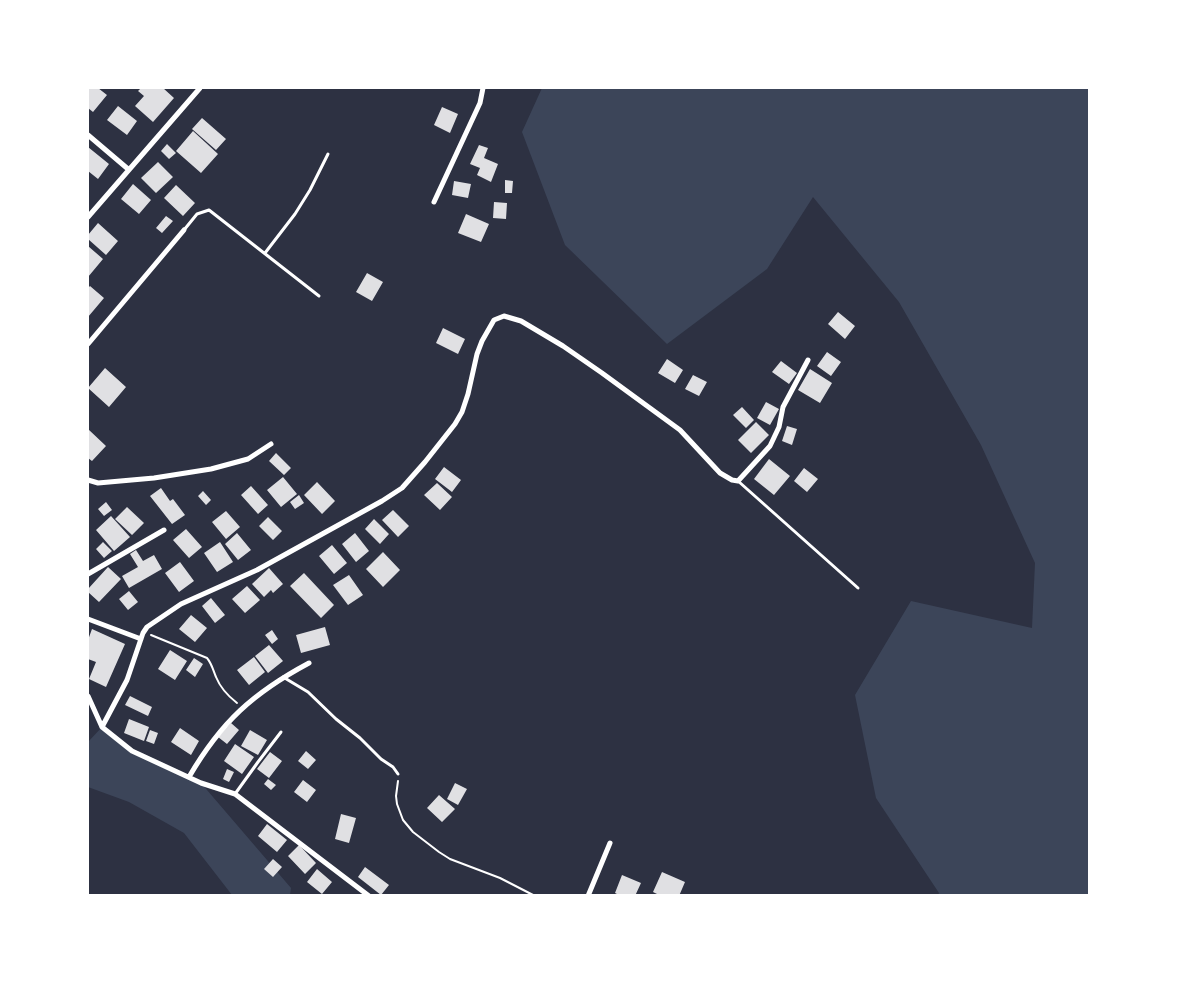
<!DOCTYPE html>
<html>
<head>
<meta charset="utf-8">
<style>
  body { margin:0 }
  #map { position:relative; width:1177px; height:983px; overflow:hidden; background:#2d3142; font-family:Arial,sans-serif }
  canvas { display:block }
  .frame { position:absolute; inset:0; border:89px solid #fff; pointer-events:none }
</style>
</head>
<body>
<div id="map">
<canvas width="1177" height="983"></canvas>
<div class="frame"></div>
</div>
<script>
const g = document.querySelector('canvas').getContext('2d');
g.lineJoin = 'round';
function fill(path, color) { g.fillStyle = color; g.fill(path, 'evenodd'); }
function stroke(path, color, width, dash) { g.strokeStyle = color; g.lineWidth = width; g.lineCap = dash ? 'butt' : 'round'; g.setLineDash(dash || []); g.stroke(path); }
fill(new Path2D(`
  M542,88h547v807h-151l1,-2 -63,-95 -21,-103 56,-94 121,27 3,-65 -54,-118 -82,-143 -86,-105 -46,72 -100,75 -102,-99 -43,-113z
  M102,727l30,24 69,32 90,105 -1,7h-58l-48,-62 -55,-31 -41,-15v-45z`), '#3c4559');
fill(new Path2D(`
  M88,88h10l9,7 -14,17 -5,-4z
  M141,88h22l11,10 -21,24 -18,-16 9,-10 -6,-5z
  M118,106l19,15 -10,14 -20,-15z
  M442,107l16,7 -8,19 -16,-8z
  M202,118l24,21 -10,11 -24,-21z
  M193,131l25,23 -17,19 -25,-22z
  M167,144l9,9 -7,6 -8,-8z
  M479,145l9,3 -4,10 14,6 -7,18 -14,-7 3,-7 -10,-4z
  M88,147l21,17 -11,15 -10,-8z
  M158,162l15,15 -17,16 -15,-15z
  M505,180l8,1 -1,12h-7z
  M454,181l17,3 -3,14 -16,-3z
  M133,184l18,16 -12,14 -18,-15z
  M176,185l19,18 -12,13 -19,-18z
  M494,202l13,1 -1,16 -13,-1z
  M466,214l23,10 -8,18 -23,-9z
  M166,216l7,5 -11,12 -6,-5z
  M98,223l20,18 -12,14 -18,-16v-4z
  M88,246l15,13 -15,18z
  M367,273l16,9 -11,19 -16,-9z
  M90,286l14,12 -16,19v-29z
  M838,312l17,14 -10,13 -17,-15z
  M443,328l22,11 -7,15 -22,-11z
  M827,352l14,10 -10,14 -14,-10z
  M667,359l16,11 -8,13 -17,-10z
  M781,361l16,12 -8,11 -17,-12z
  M105,368l21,19 -17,20 -21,-19z
  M810,369l22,14 -12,20 -22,-13z
  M693,375l14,7 -8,14 -14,-7z
  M766,402l13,7 -9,16 -13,-7z
  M742,407l12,13 -8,8 -13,-13z
  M756,422l13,13 -18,18 -13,-13z
  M787,426l10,3 -5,16 -10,-4z
  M88,429l18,17 -14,15 -4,-3z
  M276,453l15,15 -7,7 -15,-14z
  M769,459l21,17 -16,19 -20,-16z
  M444,467l17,13 -9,12 -17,-13z
  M804,468l14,11 -11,13 -13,-11z
  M283,477l14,17 -16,13 -14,-17z
  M317,482l18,19 -13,13 -18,-19z
  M437,483l15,14 -12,13 -16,-15z
  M251,486l17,19 -10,9 -17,-19z
  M161,488l9,13 3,-2 12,16 -13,9 -22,-28z
  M203,491l8,9 -5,5 -8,-9z
  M299,495l5,8 -9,6 -5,-7z
  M106,502l6,8 -8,6 -6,-7z
  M127,507l17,16 -12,12 -17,-16z
  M393,510l16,16 -11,11 -16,-17z
  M226,511l14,16 -14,12 -14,-17z
  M111,516l19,21 -16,14 -18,-21z
  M268,517l14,14 -9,9 -14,-14z
  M374,519l15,15 -9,10 -15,-15z
  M186,529l16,18 -13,11 -16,-18z
  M237,533l14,17 -13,10 -13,-16z
  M355,533l14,18 -13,11 -14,-18z
  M103,542l9,9 -8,7 -8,-9z
  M220,542l13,20 -16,10 -13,-19z
  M332,545l15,18 -13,11 -15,-18z
  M136,550l7,11 11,-6 8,14 -33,19 -7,-12 16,-9 -8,-13z
  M383,552l17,18 -17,17 -17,-18z
  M180,562l14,19 -15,11 -14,-19z
  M108,567l13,12 -22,23 -11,-10v-3z
  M269,568l14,16 -10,9 -2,-3 -7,7 -12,-13z
  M304,573l30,32 -13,13 -31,-32z
  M349,575l14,20 -15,10 -15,-20z
  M247,586l13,14 -15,13 -13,-14z
  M129,591l9,11 -10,8 -9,-11z
  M211,598l14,17 -10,8 -13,-17z
  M191,615l16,13 -12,14 -16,-13z
  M325,627l5,18 -29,8 -5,-18z
  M92,629l33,15 -19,43 -17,-8 7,-17 -8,-3v-19z
  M272,630l6,9 -6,5 -7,-9z
  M269,645l14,16 -15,12 -13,-17z
  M170,650l17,11 -12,19 -17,-11z
  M254,657l11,15 -16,13 -12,-15z
  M194,658l9,6 -8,13 -9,-7z
  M130,696l22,11 -4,9 -23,-11z
  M129,719l20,8 -5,14 -20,-8z
  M231,723l8,7 -12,14 -9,-7z
  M180,728l19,13 -8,14 -20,-13z
  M150,730l8,3 -4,11 -8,-3z
  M250,730l17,10 -9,15 -17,-9z
  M235,744l19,13 -12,17 -18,-13z
  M306,751l10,9 -8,9 -10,-8z
  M270,752l12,9 -13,17 -12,-9z
  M227,769l7,3 -5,10 -6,-3z
  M268,779l8,6 -5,5 -7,-6z
  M303,780l13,10 -9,12 -13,-10z
  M455,783l12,6 -9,16 -11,-6z
  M439,795l16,14 -13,13 -15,-14z
  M341,814l15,4 -7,25 -14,-4z
  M267,824l20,16 -10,12 -19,-16z
  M299,845l17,18 -11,11 -17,-18z
  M273,859l9,8 -9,10 -9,-8z
  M365,867l24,18 -8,10 -23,-18z
  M317,869l15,13 -10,12 -15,-12z
  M662,872l23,10 -6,14h-18l-8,-4z
  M622,875l19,8 -6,13h-14l-6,-3z`), '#e0e0e3');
stroke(new Path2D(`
  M151,635l56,23c5,6 6,12 9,19 4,10 12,19 21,26
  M398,781l-2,15 1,8 6,16 10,12 26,20 11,7 50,19 35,18`), '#fff', 2);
stroke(new Path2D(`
  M184,230l13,-16 12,-4 110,86
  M265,253l30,-39 15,-24 18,-36
  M738,481l120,107
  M283,677l25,15 28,27 24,19 21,21 12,8 5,7
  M235,794l23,-32 23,-30`), '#fff', 3);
stroke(new Path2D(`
  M88,135l40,34
  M434,202l46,-99 3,-15
  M88,217l112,-129
  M88,344l96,-114
  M88,480l10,3 56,-5 57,-9 37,-10 23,-15
  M88,574l76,-44
  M88,619l53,20
  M88,696l14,31 30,24 69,32 34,11 134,102
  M102,727l25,-47 16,-47 4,-6 34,-23 76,-34 125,-69 20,-13 23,-26 30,-38 7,-12 6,-18 9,-40 5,-13 12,-21 10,-4 17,5 42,25 39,27 78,57 40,43 12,7 6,1 32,-35 9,-19 4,-20 25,-47
  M189,777c32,-55 64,-84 120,-114
  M588,896l22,-53`), '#fff', 5);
</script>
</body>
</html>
